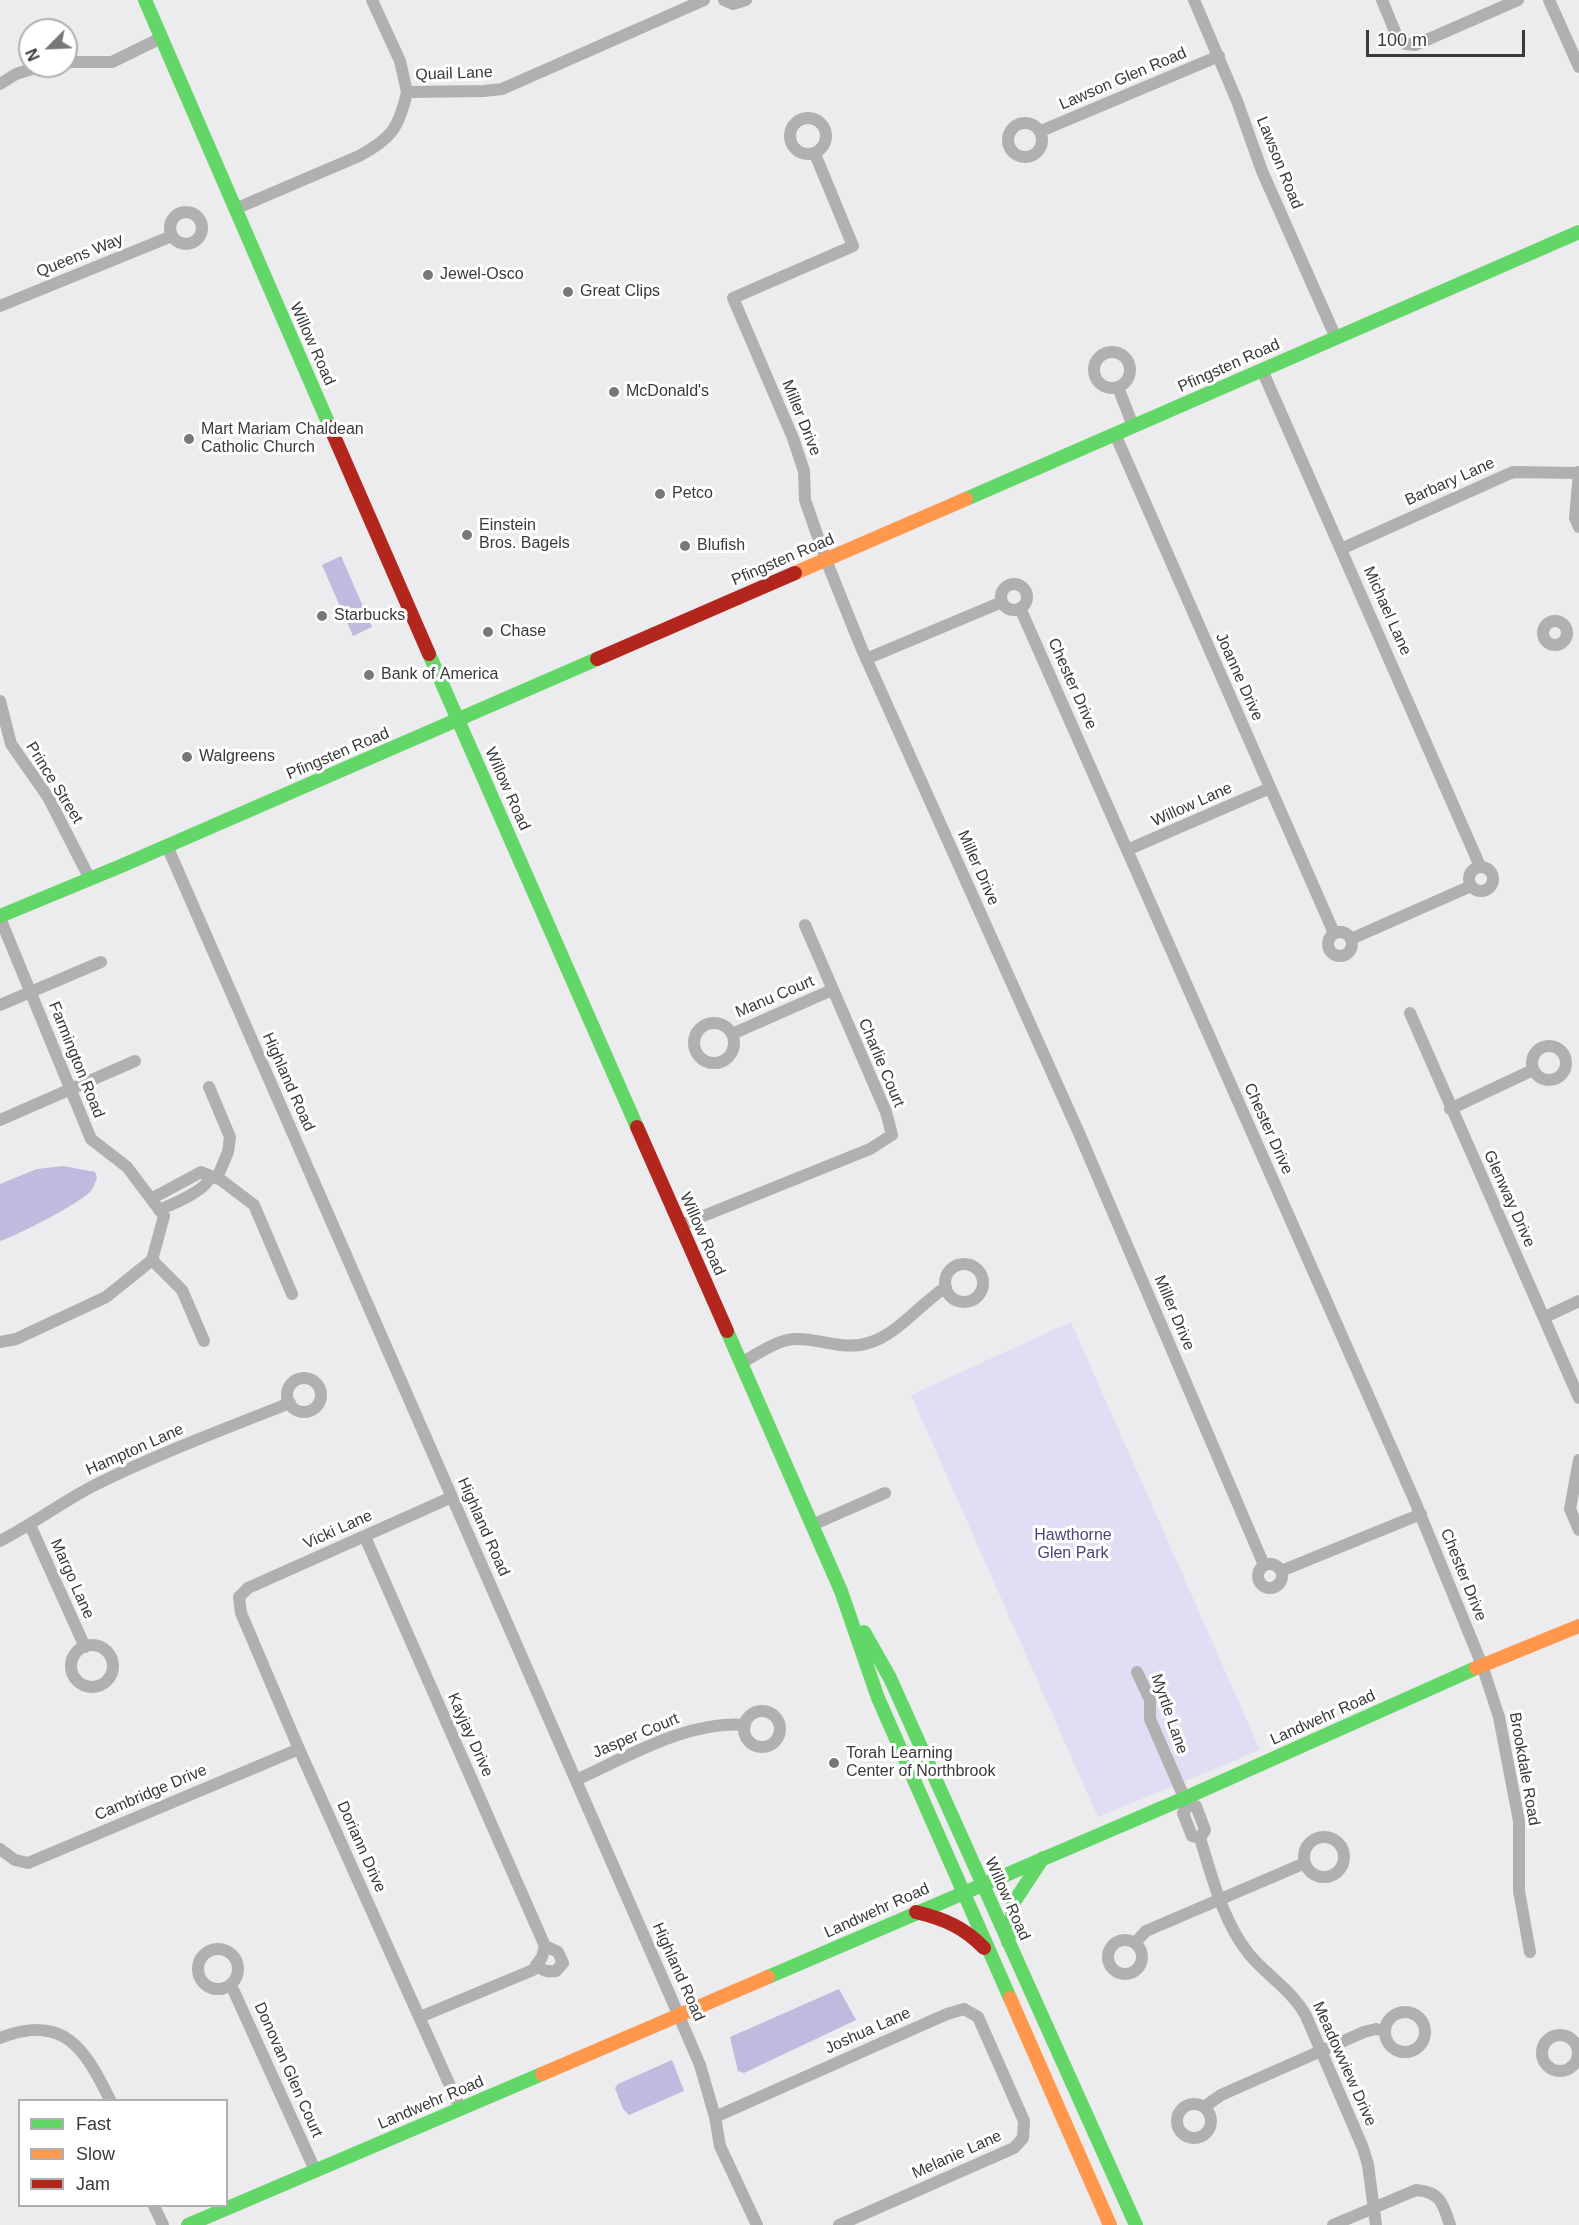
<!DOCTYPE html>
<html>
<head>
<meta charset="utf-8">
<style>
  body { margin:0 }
  #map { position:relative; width:1579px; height:2225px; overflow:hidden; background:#ecebed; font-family:Arial,sans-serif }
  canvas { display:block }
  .legend { position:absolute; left:18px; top:2099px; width:210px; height:108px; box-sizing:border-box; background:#fff; border:2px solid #b0b0b1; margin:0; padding:8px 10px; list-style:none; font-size:18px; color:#3a3a3b }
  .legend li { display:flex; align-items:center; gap:12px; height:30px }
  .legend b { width:30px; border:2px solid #b0b0b1 }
  .north { position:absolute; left:18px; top:18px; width:60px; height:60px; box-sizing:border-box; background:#fff; border:2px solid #b0b0b1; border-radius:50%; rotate:246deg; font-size:16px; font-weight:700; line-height:24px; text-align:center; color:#3a3a3b }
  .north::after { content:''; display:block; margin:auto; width:21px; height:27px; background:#787879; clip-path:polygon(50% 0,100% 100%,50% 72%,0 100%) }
  .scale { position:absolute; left:1366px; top:30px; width:159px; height:27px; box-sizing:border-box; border:3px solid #3a3a3b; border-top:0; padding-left:8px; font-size:18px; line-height:21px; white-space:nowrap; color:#3a3a3b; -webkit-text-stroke:4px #fff; paint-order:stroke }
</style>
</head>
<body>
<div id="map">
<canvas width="1579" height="2225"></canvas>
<ul class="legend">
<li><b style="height:8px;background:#63d668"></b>Fast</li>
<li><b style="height:8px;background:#ff974d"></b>Slow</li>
<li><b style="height:8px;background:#b3261e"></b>Jam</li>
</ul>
<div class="north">N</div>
<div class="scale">100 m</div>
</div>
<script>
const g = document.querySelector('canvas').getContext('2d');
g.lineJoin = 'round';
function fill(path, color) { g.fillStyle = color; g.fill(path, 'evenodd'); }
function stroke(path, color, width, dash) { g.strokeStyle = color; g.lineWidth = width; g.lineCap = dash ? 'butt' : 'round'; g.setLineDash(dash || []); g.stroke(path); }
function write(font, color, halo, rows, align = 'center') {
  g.font = font + ' Arial,sans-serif'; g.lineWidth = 6; g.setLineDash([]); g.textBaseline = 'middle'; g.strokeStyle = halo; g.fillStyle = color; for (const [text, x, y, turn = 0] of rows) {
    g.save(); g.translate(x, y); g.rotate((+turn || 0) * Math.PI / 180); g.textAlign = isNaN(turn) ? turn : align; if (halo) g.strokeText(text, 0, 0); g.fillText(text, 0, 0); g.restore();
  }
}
fill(new Path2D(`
  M1071,1322l189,428 -162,67 -187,-422z`), '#e2ddf5');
fill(new Path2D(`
  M341,556l31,71 -19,9 -31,-71z
  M63,1166l32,6 2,6c-2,4 -3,9 -6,13 -11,12 -74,45 -91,50v-57l37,-15z
  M839,1989l17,31 -112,53 -6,-2 -8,-34z
  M672,2060l12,31 -55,24 -6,-6 -8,-21 3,-4z`), '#c2b9de');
stroke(new Path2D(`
  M372,0l28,61 7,31
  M724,0l9,4 13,-4
  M1194,0l43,101 25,70 74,167
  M1382,0l14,34 10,10 9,1 103,-45
  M1549,0l30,67
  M66,62h46l49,-24
  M0,84l16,-10 25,-8
  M790 136a18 18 0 1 1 36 0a18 18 0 1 1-36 0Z
  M1008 140a17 17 0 1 1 34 0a17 17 0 1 1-34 0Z
  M1041,131l178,-75
  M815,154l38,92 -120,52 60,140 11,33 1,29 21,60 35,87 218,486 185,432
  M235,209l124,-53c32,-17 40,-28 48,-64l77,-1 18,-2 202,-89
  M170 228a16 16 0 1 1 32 0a16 16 0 1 1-32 0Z
  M0,306l172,-70
  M1094 370a18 18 0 1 1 36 0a18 18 0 1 1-36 0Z
  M1262,370l218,496
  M1118,387l15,39
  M1115,434l219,499
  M1579,472l-4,46 4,9
  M1341,549l172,-77 65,1
  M1001 597a13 13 0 1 1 26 0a13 13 0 1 1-26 0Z
  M1020,608l394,891 68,166 17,52 20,104v70l11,61
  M1543 633a12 12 0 1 1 24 0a12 12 0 1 1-24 0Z
  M866,659l136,-57
  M0,701l11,43 37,53 42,82
  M167,846l512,1170 21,49 15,52 5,29 37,79
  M1127,850l143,-62
  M1469 879a12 12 0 1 1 24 0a12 12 0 1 1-24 0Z
  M0,918l91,221 36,28 37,49 -12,44
  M1328 944a12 12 0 1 1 24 0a12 12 0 1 1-24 0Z
  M1351,939l120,-53
  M0,1005l101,-43
  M1410,1013l169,385
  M694 1043a20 20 0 1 1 40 0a20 20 0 1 1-40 0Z
  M732,1034l100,-44
  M1532 1063a17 17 0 1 1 34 0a17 17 0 1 1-34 0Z
  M209,1087l21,50 -2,15 -11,26
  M1450,1109l83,-39
  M0,1120l135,-59
  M151,1199l50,-27 20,8 33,25 38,89
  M159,1210c14,-6 49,-20 51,-34
  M681,1225l189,-76 22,-14 -6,-23 -81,-187
  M152,1260l30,30 22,51
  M945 1283a19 19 0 1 1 38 0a19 19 0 1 1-38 0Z
  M1545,1317l34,-16
  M0,1342l16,-3 90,-42 46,-37
  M741,1363c17,-9 35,-23 54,-24 24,-1 50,12 73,4 29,-8 52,-39 78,-56
  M287 1395a17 17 0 1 1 34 0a17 17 0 1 1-34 0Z
  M1579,1460l-9,49 9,21
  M452,1497l-204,91 -9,9 2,16 58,136 161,359
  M30,1525l55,122
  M812,1525l73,-32
  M365,1537l180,409 -3,11 -9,13 -113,47
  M0,1541c33,-17 62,-39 95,-56 63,-31 129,-56 195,-82
  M1258 1576a12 12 0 1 1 24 0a12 12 0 1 1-24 0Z
  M1281,1571l140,-57
  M71 1666a21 21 0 1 1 42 0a21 21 0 1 1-42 0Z
  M1137,1672l13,28v19l37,85
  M744 1729a18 18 0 1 1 36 0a18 18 0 1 1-36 0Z
  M576,1780c51,-23 112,-60 169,-55
  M1188,1806l-5,7 9,23 8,2c12,39 23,84 49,116 18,22 43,36 57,62l57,132 5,17 8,60
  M1188,1806h8l9,24 -5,8
  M1304 1857a20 20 0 1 1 40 0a20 20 0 1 1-40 0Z
  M0,1849l15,11 13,3 271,-114
  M1108 1957a17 17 0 1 1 34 0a17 17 0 1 1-34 0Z
  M1135,1943l11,-12 159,-68
  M198 1969a20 20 0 1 1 40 0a20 20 0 1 1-40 0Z
  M536,1965c7,6 11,7 20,6l7,-8 -5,-11 -13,-6
  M231,1985l84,185
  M1385 2032a20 20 0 1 1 40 0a20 20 0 1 1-40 0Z
  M1542 2053a18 18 0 1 1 36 0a18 18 0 1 1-36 0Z
  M0,2038c64,-25 85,11 110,62
  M1177 2121a17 17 0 1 1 34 0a17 17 0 1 1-34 0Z
  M1204,2107l17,-12 143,-63 12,-3 9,2
  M715,2117l232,-103 17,-5 14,8 46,104 -1,17 -9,10 -175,77
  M154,2206l9,19
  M1333,2225l83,-35c25,2 27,14 34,35`), '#b0b0b1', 12);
stroke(new Path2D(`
  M145,0l185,427
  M966,499l613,-267
  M429,654l208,473
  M0,916l121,-50 476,-207
  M727,1331l114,260 37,107 132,300
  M864,1632l26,46 246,547
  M1008,1942l6,-40 29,-44
  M768,1977l417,-179 291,-130
  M188,2225l354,-151`), '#63d668', 14);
stroke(new Path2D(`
  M795,573l171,-74
  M1476,1668l103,-42
  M1010,1998l100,227
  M542,2074l226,-97`), '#ff974d', 14);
stroke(new Path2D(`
  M330,427l99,227
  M597,659l198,-86
  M637,1127l90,204
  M916,1912c28,7 48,15 68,36`), '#b3261e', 14);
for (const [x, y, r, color] of [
  [428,275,6,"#787879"],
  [568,292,6,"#787879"],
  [614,392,6,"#787879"],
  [189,439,6,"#787879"],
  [660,494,6,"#787879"],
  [467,535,6,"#787879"],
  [685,546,6,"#787879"],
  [322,616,6,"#787879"],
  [488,632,6,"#787879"],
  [369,675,6,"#787879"],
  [187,757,6,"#787879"],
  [834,1763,6,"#787879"]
]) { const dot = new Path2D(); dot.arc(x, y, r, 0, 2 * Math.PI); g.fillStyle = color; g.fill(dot); stroke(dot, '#fff', 2); }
write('16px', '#3a3a3b', '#fff', [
  ["Quail Lane",454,74,-2],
  ["Lawson Glen Road",1123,79,-23],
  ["Lawson Road",1279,163,68],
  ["Queens Way",80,256,-22],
  ["Willow Road",312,344,66],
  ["Pfingsten Road",1229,366,-24],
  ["Miller Drive",801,418,68],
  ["Barbary Lane",1450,482,-24],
  ["Pfingsten Road",783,560,-23],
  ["Michael Lane",1387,611,66],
  ["Joanne Drive",1239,677,66],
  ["Chester Drive",1072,684,66],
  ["Pfingsten Road",338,754,-23],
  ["Prince Street",54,783,58],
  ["Willow Road",507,789,66],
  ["Willow Lane",1192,805,-24],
  ["Miller Drive",978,868,66],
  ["Manu Court",775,997,-23],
  ["Farmington Road",76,1060,68],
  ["Charlie Court",881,1063,67],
  ["Highland Road",288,1082,66],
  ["Chester Drive",1268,1129,66],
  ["Glenway Drive",1509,1199,66],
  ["Willow Road",702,1234,66],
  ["Miller Drive",1174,1313,67],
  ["Hampton Lane",135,1450,-24],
  ["Highland Road",483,1527,66],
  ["Vicki Lane",338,1530,-24],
  ["Chester Drive",1463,1575,68],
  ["Margo Lane",72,1579,66],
  ["Myrtle Lane",1169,1714,71],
  ["Landwehr Road",1323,1718,-24],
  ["Kayjay Drive",470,1735,66],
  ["Jasper Court",636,1736,-23],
  ["Brookdale Road",1524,1769,80],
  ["Cambridge Drive",151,1793,-23],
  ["Doriann Drive",361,1847,66],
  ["Willow Road",1007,1899,66],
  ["Landwehr Road",877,1911,-24],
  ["Highland Road",678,1972,66],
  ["Joshua Lane",868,2031,-24],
  ["Meadowview Drive",1344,2064,66],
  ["Donovan Glen Court",288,2070,66],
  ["Landwehr Road",431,2103,-23],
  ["Melanie Lane",957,2155,-24]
]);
write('16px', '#3a3a3b', '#fff', [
  ["Jewel-Osco",440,275],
  ["Great Clips",580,292],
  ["McDonald's",626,392],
  ["Mart Mariam Chaldean",201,430],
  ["Catholic Church",201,448],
  ["Petco",672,494],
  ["Einstein",479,526],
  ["Bros. Bagels",479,544],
  ["Blufish",697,546],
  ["Starbucks",334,616],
  ["Chase",500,632],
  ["Bank of America",381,675],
  ["Walgreens",199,757],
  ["Torah Learning",846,1754],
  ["Center of Northbrook",846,1772]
], 'left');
write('16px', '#513f7e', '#fff', [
  ["Hawthorne",1073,1536],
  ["Glen Park",1073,1554]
]);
</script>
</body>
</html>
